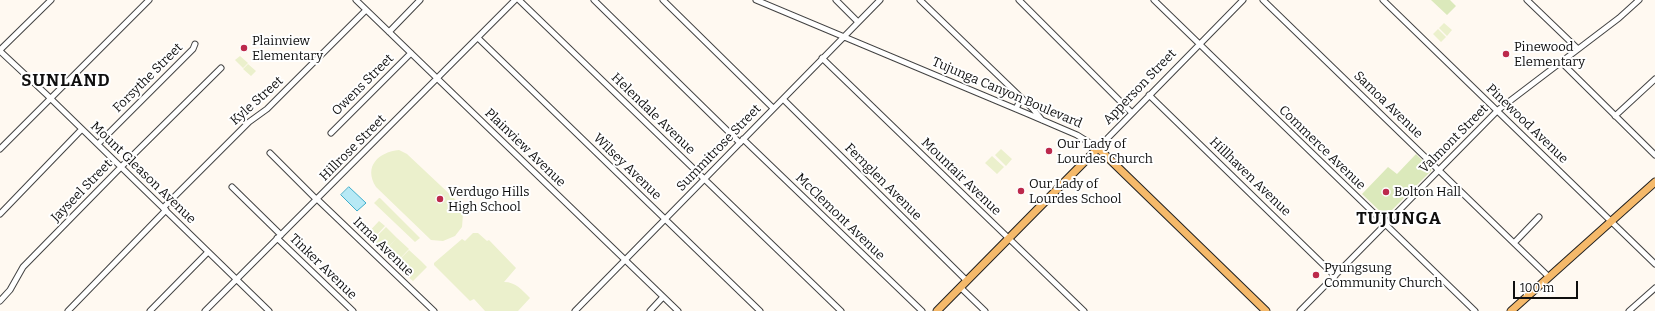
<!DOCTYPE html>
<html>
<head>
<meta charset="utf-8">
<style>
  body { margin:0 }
  #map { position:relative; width:1655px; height:311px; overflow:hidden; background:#fff9f1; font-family:Bitter,serif }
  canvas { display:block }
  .scale { position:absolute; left:1513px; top:281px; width:65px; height:18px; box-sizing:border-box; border:2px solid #0f0f0f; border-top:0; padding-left:5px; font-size:12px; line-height:14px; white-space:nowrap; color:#0f0f0f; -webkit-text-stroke:3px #fff; paint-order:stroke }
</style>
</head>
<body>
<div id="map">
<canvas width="1655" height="311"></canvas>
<div class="scale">100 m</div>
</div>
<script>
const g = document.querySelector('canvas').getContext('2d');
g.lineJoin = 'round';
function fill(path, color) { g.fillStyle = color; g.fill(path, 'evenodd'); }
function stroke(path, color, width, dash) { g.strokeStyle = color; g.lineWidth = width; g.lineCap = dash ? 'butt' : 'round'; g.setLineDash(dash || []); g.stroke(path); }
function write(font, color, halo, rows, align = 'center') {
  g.font = font + ' Bitter,serif'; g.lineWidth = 4; g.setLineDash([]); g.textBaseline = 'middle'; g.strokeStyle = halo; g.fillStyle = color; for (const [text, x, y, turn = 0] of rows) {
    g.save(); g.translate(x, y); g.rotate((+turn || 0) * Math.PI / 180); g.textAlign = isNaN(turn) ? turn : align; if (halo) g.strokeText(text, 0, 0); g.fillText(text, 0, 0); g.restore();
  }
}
fill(new Path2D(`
  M1431,0h19l6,6 -9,9z
  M1416,154l15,15v2l-44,44h-3l-22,-21 26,-27 9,7z`), '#dbe9bb');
fill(new Path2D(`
  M1444,23l8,7 -5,6 -8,-8z
  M1438,29l8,8 -5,5 -8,-8z
  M240,56l8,7 -5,5 -8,-8z
  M248,64l8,7 -5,5 -8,-7z
  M1001,149l11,10 -6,7 -11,-11z
  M399,150l8,4 51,48 5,12 -1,13 -7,9 -12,5 -12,-1 -55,-53c-13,-21 3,-35 23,-37z
  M992,156l12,11 -7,7 -12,-11z
  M379,198h1l40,40 -5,4 -41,-39z
  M379,221l6,5 -14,15 -6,-5z
  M386,227l11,11 -14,14 -12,-10z
  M473,233h5l9,8 2,-1 27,28 -12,14c12,0 18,8 26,16l-12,13h-33l-11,-12 -4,2 -36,-36v-2l28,-24 3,2z
  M397,238l12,11 -14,15 -12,-11z
  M409,250l12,11 -7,8 7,-8 6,6 -14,14 -6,-5 4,-5 -4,4 -12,-11z`), '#ebf0cc');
const water = new Path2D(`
  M349,187l17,16 -9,8 -16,-16z`);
fill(water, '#b7e9f5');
stroke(water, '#3fadca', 1);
const minor = new Path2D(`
  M356,0l322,311
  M519,0l322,311
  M594,0l146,143
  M663,0l110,108
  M756,0l272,114 49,21 21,13 145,-148
  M836,0l22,22
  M920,0l113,109 9,11
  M1019,0l113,113
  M1154,0l321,311
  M1263,0l286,277
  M1383,0l272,264
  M1527,0l51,49
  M389,32l31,-32
  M478,38l282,273
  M0,50l51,-50
  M0,51l46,43 223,217
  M822,58l262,253
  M1561,62l94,93
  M1149,95l186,181
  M783,99l184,182
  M1016,109l5,-11
  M1615,116l40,-37
  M331,133l80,-80
  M743,139l179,172
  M98,144l95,-95 2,-5
  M0,149l149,-149
  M270,153l46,46
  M232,187l49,48
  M317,199l117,112
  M163,208l86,-86 18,-13 99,-99
  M0,214l82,-85
  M277,238l76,73
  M1514,243l25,-26
  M960,287l25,24
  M0,301l10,-11 13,-23 98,-100 100,-99
  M68,311l98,-101
  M150,311l58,-59
  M205,311l310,-311
  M575,311l305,-311
  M650,311l13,-14
  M1300,311l198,-201 121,-92 20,-18
  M1629,311l26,-23`);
const major = new Path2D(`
  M937,311l161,-163 168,163
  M1511,311l144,-129`);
stroke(minor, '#424242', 7);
stroke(major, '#202020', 9);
stroke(minor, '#fff', 5);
stroke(major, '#f5b96a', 7);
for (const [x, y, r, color] of [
  [244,48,4,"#bc294c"],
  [1506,54,4,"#bc294c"],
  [1049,151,4,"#bc294c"],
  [1021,191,4,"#bc294c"],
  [1386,192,4,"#bc294c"],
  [440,199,4,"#bc294c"],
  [1316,275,4,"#bc294c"]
]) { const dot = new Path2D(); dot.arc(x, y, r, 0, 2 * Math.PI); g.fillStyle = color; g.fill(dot); stroke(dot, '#fff', 1.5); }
write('13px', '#0f0f0f', '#fff', [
  ["Plainview",252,41],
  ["Elementary",252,56],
  ["Pinewood",1514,47],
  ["Elementary",1514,62],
  ["Our Lady of",1057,144],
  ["Lourdes Church",1057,159],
  ["Our Lady of",1029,184],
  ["Lourdes School",1029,199],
  ["Verdugo Hills",448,192],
  ["High School",448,207],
  ["Bolton Hall",1394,192],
  ["Pyungsung",1324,268],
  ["Community Church",1324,283]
], 'left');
write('13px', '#0f0f0f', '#fff', [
  ["Forsythe Street",148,78,-45],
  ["Owens Street",363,85,-45],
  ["Apperson Street",1140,87,-46],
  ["Tujunga Canyon Boulevard",1007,93,23],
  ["Kyle Street",257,101,-42],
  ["Samoa Avenue",1388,105,44],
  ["Helendale Avenue",653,114,44],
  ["Pinewood Avenue",1527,124,44],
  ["Valmont Street",1454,139,-45],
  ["Hillrose Street",353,148,-45],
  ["Plainview Avenue",525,148,44],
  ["Summitrose Street",719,148,-46],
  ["Commerce Avenue",1322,148,44],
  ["Wilsey Avenue",627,167,44],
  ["Mount Gleason Avenue",143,173,44],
  ["Mountair Avenue",961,177,44],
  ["Hillhaven Avenue",1250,177,44],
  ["Fernglen Avenue",883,182,45],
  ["Jayseel Street",82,191,-46],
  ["McClemont Avenue",840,217,44],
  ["Irma Avenue",383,247,44],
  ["Tinker Avenue",323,267,44]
]);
g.letterSpacing = '1px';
write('bold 17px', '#0f0f0f', '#fff', [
  ["SUNLAND",66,81],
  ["TUJUNGA",1399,219]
]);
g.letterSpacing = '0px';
</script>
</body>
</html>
